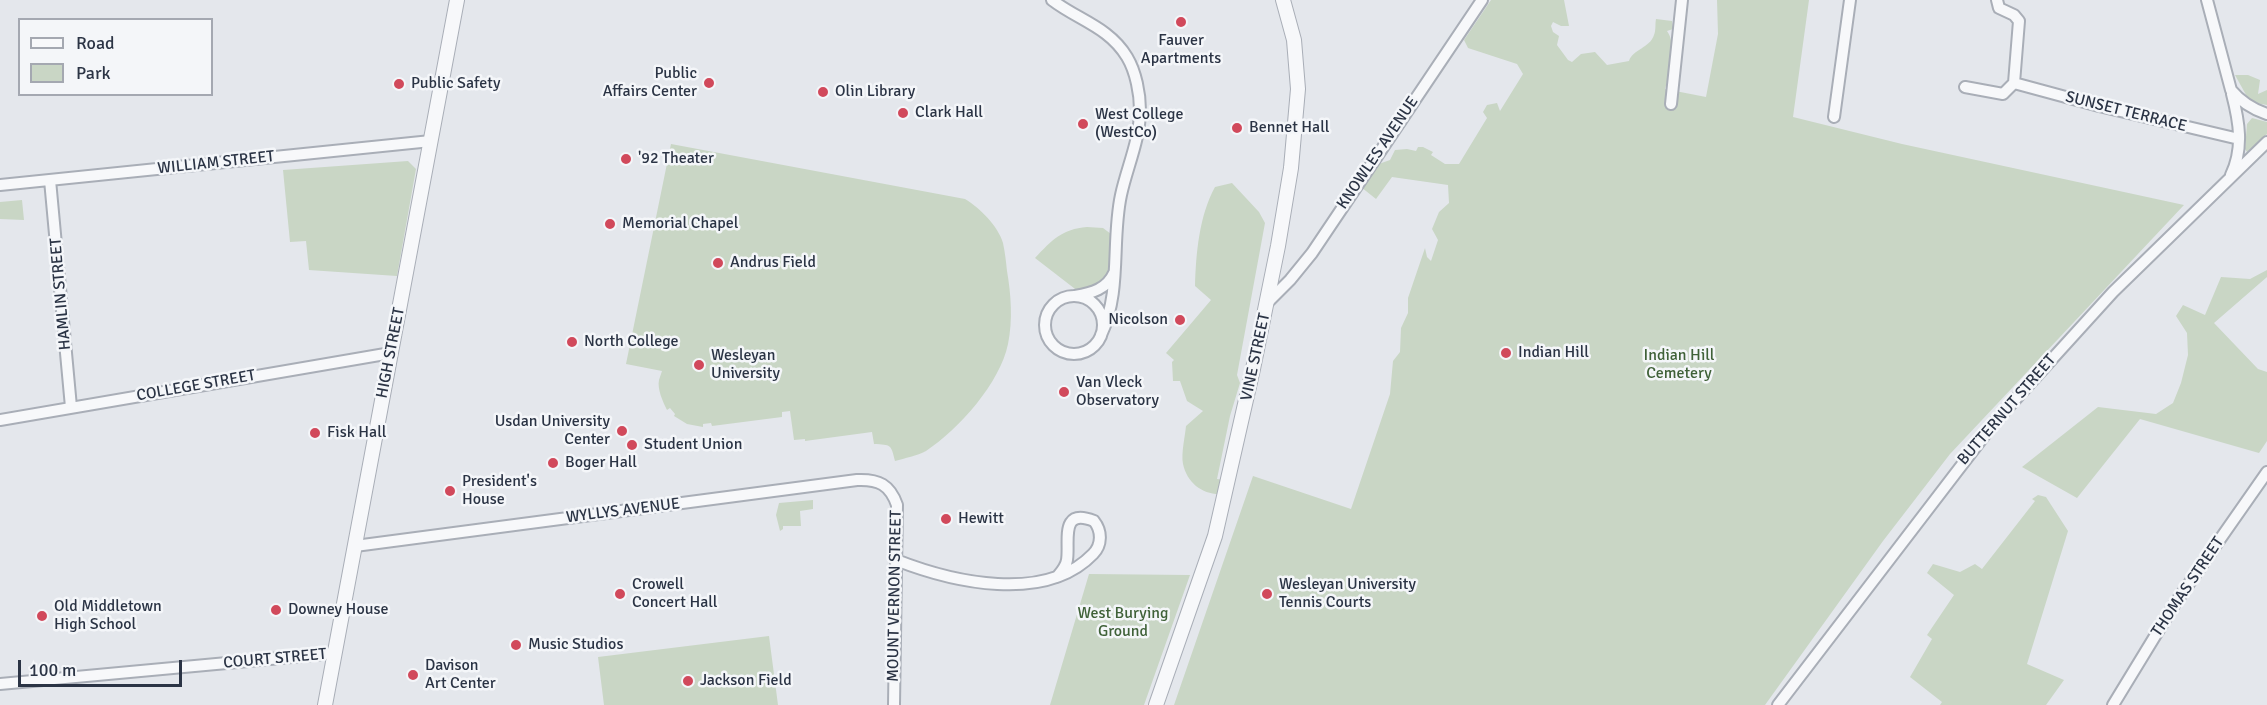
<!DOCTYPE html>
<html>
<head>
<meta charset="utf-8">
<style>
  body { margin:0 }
  #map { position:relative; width:2267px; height:705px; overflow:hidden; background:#e4e7ec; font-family:Signika,sans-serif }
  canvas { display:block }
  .legend { position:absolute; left:18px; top:18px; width:195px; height:78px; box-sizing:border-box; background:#f4f6f9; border:2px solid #a4a8b1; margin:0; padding:8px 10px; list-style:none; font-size:18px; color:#2b3445 }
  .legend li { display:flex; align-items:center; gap:12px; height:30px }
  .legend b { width:30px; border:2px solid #a4a8b1 }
  .scale { position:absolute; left:18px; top:660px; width:164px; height:27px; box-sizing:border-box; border:3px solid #2b3445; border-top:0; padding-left:8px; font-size:18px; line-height:21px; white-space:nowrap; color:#2b3445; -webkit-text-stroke:4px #f4f6f9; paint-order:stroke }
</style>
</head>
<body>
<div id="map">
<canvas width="2267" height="705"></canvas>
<ul class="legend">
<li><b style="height:8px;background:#f7f8fa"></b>Road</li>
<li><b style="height:16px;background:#c9d6c5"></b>Park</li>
</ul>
<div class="scale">100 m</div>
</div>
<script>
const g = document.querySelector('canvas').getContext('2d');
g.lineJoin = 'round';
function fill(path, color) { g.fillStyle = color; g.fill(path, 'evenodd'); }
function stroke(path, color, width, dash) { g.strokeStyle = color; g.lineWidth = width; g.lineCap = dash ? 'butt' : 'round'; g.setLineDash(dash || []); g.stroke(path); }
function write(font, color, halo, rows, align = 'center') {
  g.font = font + ' Signika,sans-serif'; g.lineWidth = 5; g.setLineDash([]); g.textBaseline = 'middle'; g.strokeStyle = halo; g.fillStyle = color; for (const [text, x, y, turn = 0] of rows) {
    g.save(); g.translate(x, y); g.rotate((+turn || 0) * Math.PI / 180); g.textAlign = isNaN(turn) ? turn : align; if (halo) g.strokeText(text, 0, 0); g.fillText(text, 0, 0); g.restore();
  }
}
fill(new Path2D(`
  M1491,0h73l5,26h-8l-8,-4 -2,4 2,6 6,4 -2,9 11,15 4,2 9,-8 14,-2 12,13 22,-4c4,-12 21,-13 25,-26 2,-4 1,-11 2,-16l16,2 1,8 -6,2c10,13 3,43 -2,58l41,8 12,-63 -1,-34h92l-16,117 109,27 282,61 -234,249 -67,87 -118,164h-591l79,-229 98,33 39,-115 3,-33 7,-9 1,-24 7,-15v-15l17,-50 2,9 4,4 7,-21 -6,-11 7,-17 10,-9 -1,-18 -56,-8 -16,22 -15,-12 12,-21 17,-6 5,-10 12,-1 9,2 2,-4h5l10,5 -2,3 14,9h14l28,-46 -4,-6 4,-7 10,-2 3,8 23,-37 -6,-10 -49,-16 -4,-8z
  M2235,75h13l12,5 -2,14 9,-4v15l-17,-3z
  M2252,118l15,4v12l-20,18 -2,-3 2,-25z
  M671,144l294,55c15,9 33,27 38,44 2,9 3,19 4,28 4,23 6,49 1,73 -8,39 -49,85 -82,107 -9,5 -21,7 -31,10 -4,-17 -4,-16 -21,-17l-2,-12 -67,9v-2l-11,1 -4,-29 -8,1v5l-70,9 -1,-3 -8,1v3l-16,-3 -13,-8 1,-2 -5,-6 -3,2c-4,-8 -10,-21 -8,-30 1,-3 2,-6 3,-9l-36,-7z
  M408,161l8,8 -19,107 -88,-6 -3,-29 -16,1 -7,-72z
  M1232,183l27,29 6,11 -28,152 3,8 -10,33 -13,63 7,1 -3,14c-18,1 -34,-11 -38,-30 -2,-11 2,-27 3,-38l17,-15 -16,-10 -7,-20h-7l-1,-19 2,-2 -8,-7 45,-53 -16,-14c1,-32 4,-70 20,-99z
  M22,200l2,20 -24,-1v-17z
  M1087,227l16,1 8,6c-1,31 3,49 -32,58l-44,-34c17,-18 27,-29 52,-31z
  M2267,270v7l-53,46 44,46 9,3v69l-8,12 -119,-34 -63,79 -55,-31 76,-60 58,7 17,-11 8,-20 7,-28 -1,-22 -11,-17 7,-11 22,10 16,-38 29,2z
  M2038,495l8,2 22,34 -41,133 37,16 -18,25h-106l2,-3 -32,-25 22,-38 -5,-4 27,-40 -27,-22 6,-9 27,8 15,-8 7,5 53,-68 -3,-2z
  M813,500v9l-13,2 1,15h-18v3l-3,2 -4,-16 3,-12z
  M1089,574l101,1 -46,130h-94z
  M769,636l9,69h-174l-6,-48z`), '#c9d6c5');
const minor = new Path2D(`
  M1052,0c26,20 57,27 75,57 9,15 13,37 13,53 0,30 -13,57 -19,85 -10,46 1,96 -20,140
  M2207,0l24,90c10,12 21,19 36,24
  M2014,83l85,23 140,33
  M1965,87l38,7 11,-11 5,-62 -5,-6 -15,-7 -2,-8
  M1671,104l11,-104
  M1834,117l16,-117
  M2231,175c13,-27 8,-54 1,-81
  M50,180l21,227
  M0,185l431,-44
  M1075,296c17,-3 32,-7 39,-23
  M1045 325a29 29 0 1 1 58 0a29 29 0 1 1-58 0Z
  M1268,302l22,-22 22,-27 170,-253
  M0,420l391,-67
  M355,546l502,-66c22,-1 33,5 40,25l-3,200
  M896,560c56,22 149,44 197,-6 9,-9 9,-23 1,-33 -35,-14 -24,21 -27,39 -1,7 -6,12 -10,17
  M0,684l335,-31
  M1778,705l216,-282 119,-131 154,-150
  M2113,705l61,-100 93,-133`);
const tertiary = new Path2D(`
  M325,705l132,-705
  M1156,705l59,-169 38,-167 25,-123 13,-78 7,-79 -4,-49 -11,-40`);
stroke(minor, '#a9aeb7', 14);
stroke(tertiary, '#a9aeb7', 16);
stroke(minor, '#f7f8fa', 10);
stroke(tertiary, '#f7f8fa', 14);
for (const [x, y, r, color] of [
  [1181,22,6,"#d1495b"],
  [709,83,6,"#d1495b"],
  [399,84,6,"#d1495b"],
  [823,92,6,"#d1495b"],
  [903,113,6,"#d1495b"],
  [1083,124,6,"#d1495b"],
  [1237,128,6,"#d1495b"],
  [626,159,6,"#d1495b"],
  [610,224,6,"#d1495b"],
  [718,263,6,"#d1495b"],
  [1180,320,6,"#d1495b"],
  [572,342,6,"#d1495b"],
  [1506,353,6,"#d1495b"],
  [699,365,6,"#d1495b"],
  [1064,392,6,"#d1495b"],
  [622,431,6,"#d1495b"],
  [315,433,6,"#d1495b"],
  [632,445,6,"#d1495b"],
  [553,463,6,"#d1495b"],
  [450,491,6,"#d1495b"],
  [946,519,6,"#d1495b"],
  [620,594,6,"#d1495b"],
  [1267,594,6,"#d1495b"],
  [276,610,6,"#d1495b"],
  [42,616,6,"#d1495b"],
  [516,645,6,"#d1495b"],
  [413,675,6,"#d1495b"],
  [688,681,6,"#d1495b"]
]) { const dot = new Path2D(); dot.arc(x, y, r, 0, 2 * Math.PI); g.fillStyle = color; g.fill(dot); stroke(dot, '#f4f6f9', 2); }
write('16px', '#2b3445', '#f4f6f9', [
  ["Fauver",1181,41,"center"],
  ["Apartments",1181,59,"center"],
  ["Public",697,74,"right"],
  ["Affairs Center",697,92,"right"],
  ["Public Safety",411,84],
  ["Olin Library",835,92],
  ["Clark Hall",915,113],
  ["West College",1095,115],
  ["(WestCo)",1095,133],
  ["Bennet Hall",1249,128],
  ["'92 Theater",638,159],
  ["Memorial Chapel",622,224],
  ["Andrus Field",730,263],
  ["Nicolson",1168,320,"right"],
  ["North College",584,342],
  ["Indian Hill",1518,353],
  ["Wesleyan",711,356],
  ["University",711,374],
  ["Van Vleck",1076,383],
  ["Observatory",1076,401],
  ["Usdan University",610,422,"right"],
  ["Center",610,440,"right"],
  ["Fisk Hall",327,433],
  ["Student Union",644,445],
  ["Boger Hall",565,463],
  ["President's",462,482],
  ["House",462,500],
  ["Hewitt",958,519],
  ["Crowell",632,585],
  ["Concert Hall",632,603],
  ["Wesleyan University",1279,585],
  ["Tennis Courts",1279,603],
  ["Old Middletown",54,607],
  ["High School",54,625],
  ["Downey House",288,610],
  ["Music Studios",528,645],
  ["Davison",425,666],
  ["Art Center",425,684],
  ["Jackson Field",700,681]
], 'left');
write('16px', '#2b3445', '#f4f6f9', [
  ["SUNSET TERRACE",2126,112,14],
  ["KNOWLES AVENUE",1378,153,-56],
  ["WILLIAM STREET",216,163,-6],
  ["HAMLIN STREET",61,294,-95],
  ["HIGH STREET",391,353,-79],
  ["VINE STREET",1256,357,-78],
  ["COLLEGE STREET",196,386,-10],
  ["BUTTERNUT STREET",2007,410,-49],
  ["WYLLYS AVENUE",623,511,-7],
  ["THOMAS STREET",2188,587,-56],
  ["MOUNT VERNON STREET",895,596,-89],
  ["COURT STREET",275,659,-5]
]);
write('16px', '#3f6138', '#f4f6f9', [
  ["Indian Hill",1679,356],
  ["Cemetery",1679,374],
  ["West Burying",1123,614],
  ["Ground",1123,632]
]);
</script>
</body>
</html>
